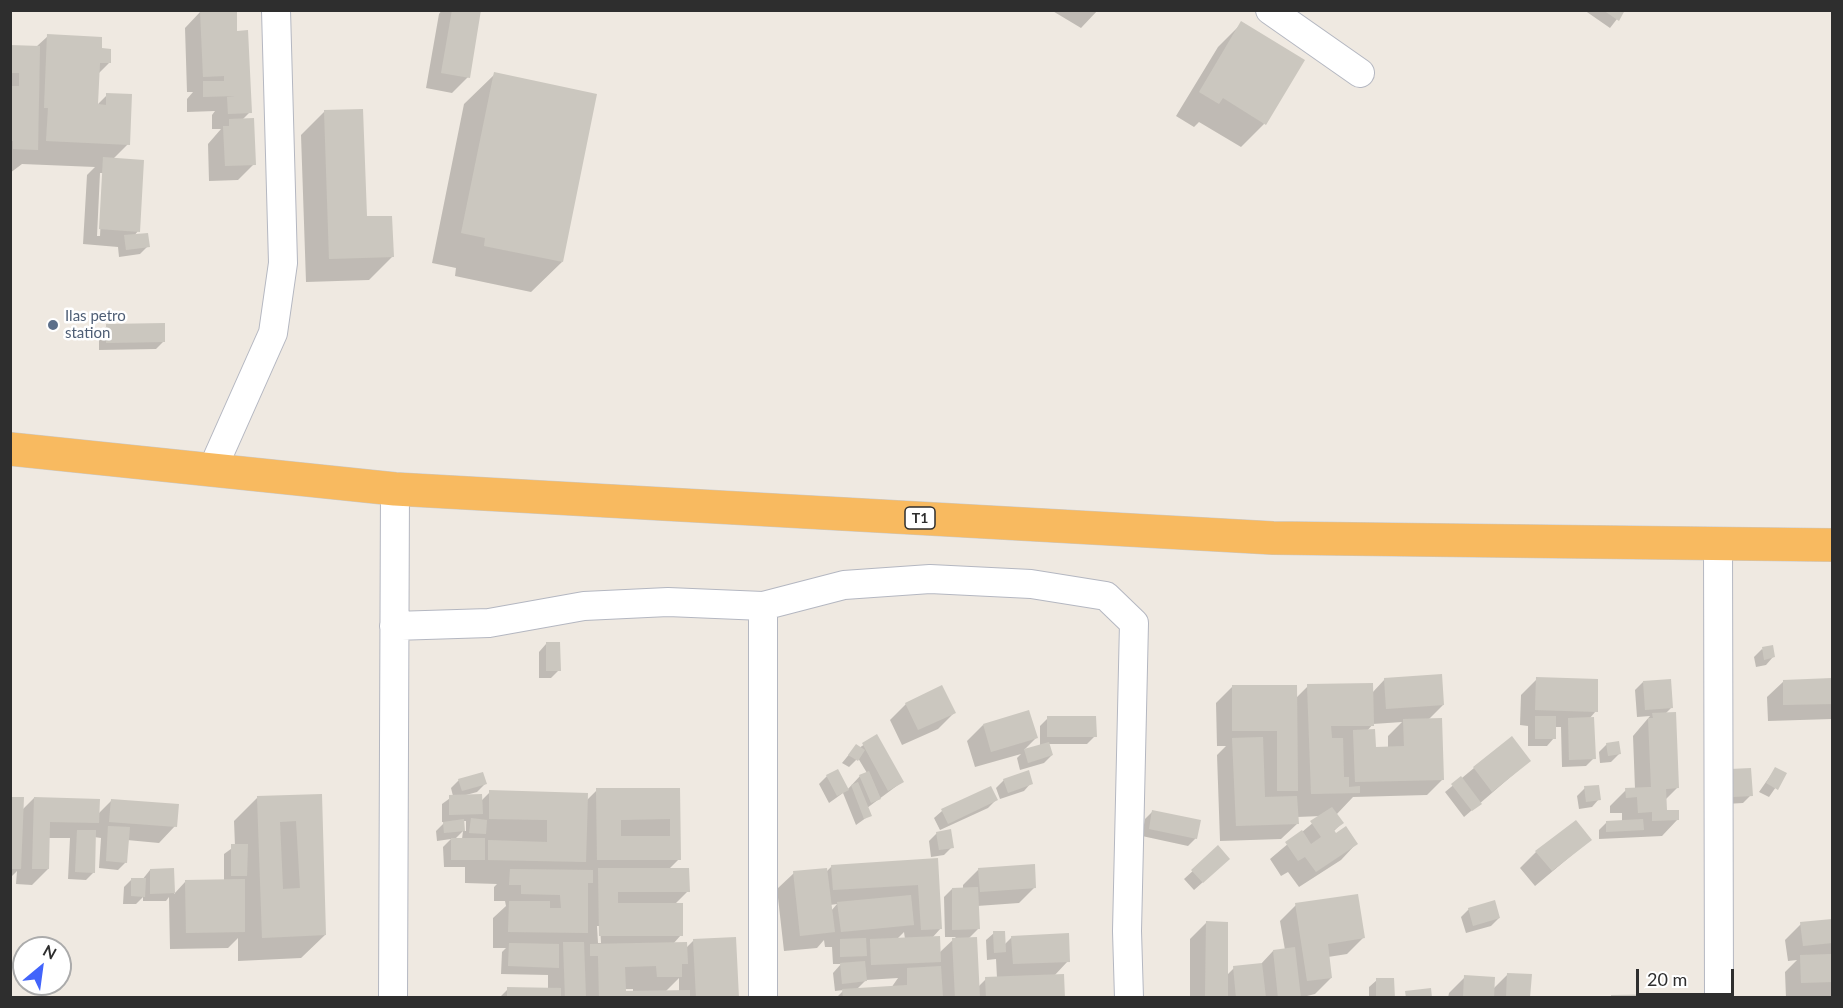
<!DOCTYPE html>
<html>
<head>
<meta charset="utf-8">
<style>
  body { margin:0 }
  #map { position:relative; width:1843px; height:1008px; overflow:hidden; background:#efe9e1; font-family:Lato,sans-serif }
  canvas { display:block }
  .frame { position:absolute; inset:0; border:12px solid #2e2e2e; pointer-events:none }
  .north { position:absolute; left:12px; top:936px; width:60px; height:60px; box-sizing:border-box; background:#fff; border:2px solid #ababab; border-radius:50%; rotate:29deg; font-size:16px; font-weight:700; line-height:24px; text-align:center; color:#2e2e2e }
  .north::after { content:''; display:block; margin:auto; width:21px; height:27px; background:#4264fb; clip-path:polygon(50% 0,100% 100%,50% 72%,0 100%) }
  .scale { position:absolute; left:1636px; top:969px; width:98px; height:27px; box-sizing:border-box; border:3px solid #2e2e2e; border-top:0; padding-left:8px; font-size:18px; line-height:21px; white-space:nowrap; color:#2e2e2e; -webkit-text-stroke:4px #fff; paint-order:stroke }
</style>
</head>
<body>
<div id="map">
<canvas width="1843" height="1008"></canvas>
<div class="frame"></div>
<div class="north">N</div>
<div class="scale">20 m</div>
</div>
<script>
const g = document.querySelector('canvas').getContext('2d');
g.lineJoin = 'round';
function fill(path, color) { g.fillStyle = color; g.fill(path, 'evenodd'); }
function stroke(path, color, width, dash) { g.strokeStyle = color; g.lineWidth = width; g.lineCap = dash ? 'butt' : 'round'; g.setLineDash(dash || []); g.stroke(path); }
function write(font, color, halo, rows, align = 'center') {
  g.font = font + ' Lato,sans-serif'; g.lineWidth = 5; g.setLineDash([]); g.textBaseline = 'middle'; g.strokeStyle = halo; g.fillStyle = color; for (const [text, x, y, turn = 0] of rows) {
    g.save(); g.translate(x, y); g.rotate((+turn || 0) * Math.PI / 180); g.textAlign = isNaN(turn) ? turn : align; if (halo) g.strokeText(text, 0, 0); g.fillText(text, 0, 0); g.restore();
  }
}
fill(new Path2D(`
  M442,10h37l-11,67 -16,16 -26,-5 13,-74z
  M1051,10h47l-17,18z
  M1584,10h40l-14,18z
  M201,11l35,21 14,80 -8,8 12,44 -16,16 -29,1 -1,-37 13,-15h-9v-14l3,-4 -28,1v-13l6,-7h-6l-2,-64z
  M1242,23l22,101 -23,23 -42,-25 -5,5 -18,-11 42,-69z
  M48,36l52,14 9,13 -11,11 -1,31 10,-10 21,49 -15,15 25,72 -4,5 14,10 -8,8 -21,3 -1,-10 -35,-3 4,-69 8,-8 -73,-3 -12,9v-126h26zM100,173h3l-3,63h-3z
  M495,74l67,188 -31,30 -76,-16 1,-8 -24,-5 32,-159z
  M325,111l40,107 27,39 -23,23 -63,2 -5,-147z
  M107,326l57,15 -8,8 -57,1v-16z
  M546,644l13,26 -8,8h-12v-26z
  M1762,649l11,8 -7,8 -10,2 -2,-10z
  M1385,679l58,26 -15,15 15,59 -16,16 -74,2 -17,18 6,8 -9,9 23,12 -15,16 -42,27 -11,-15 -7,4 -11,-17 51,-43 -24,1 1,6 -17,16 -61,2 -3,-86 9,-9h-9l-1,-43 16,-16 64,11 12,-12 64,7zM1402,722l-14,14v12l-14,1 -7,-18 6,-7z
  M1537,679l59,32 -7,8 5,39 -8,8 -24,1 -1,-40h-7v11l-7,8h-19v-20l-8,-1 1,-30z
  M1832,680v39l-64,2 -1,-24 17,-16z
  M1643,682l28,26 -6,6 12,74 -12,12 1,12 12,7 -16,17 -63,3v-9l8,-8 15,-1v-8h-12v-7l16,-16 9,-1 -2,-53 17,-20 -13,1 -2,-27z
  M906,704l48,9 -16,16 -36,16 -12,-25z
  M1048,718l47,18 -8,8h-39l4,11 -8,8 -24,7 -3,-12 4,-4 -46,13 -8,-26 16,-16 53,13 -12,12 16,-4v-20z
  M877,736l25,46 -35,26 3,7 -14,10 -13,-32 -14,10 -10,-19 8,-8 20,14 13,-14 7,-3 -9,-15 -9,9 -7,-4 14,-17 3,2z
  M1607,744l12,10 -8,8 -11,1 -1,-11z
  M1529,761l-65,56 -19,-25 29,-24z
  M1775,769l10,5 -16,23 -10,-5z
  M1723,778l28,17 -8,8 -18,1z
  M459,780l26,4 -8,8 -11,3 15,6 9,-9 96,9 11,-11h82v69l-10,10 19,22 -14,14 7,30 -8,9 13,4 8,-8 43,58h-238l9,-9h40v-14l-47,-1 1,-22 4,-4h-13v-30l13,-12 -1,-5h-11v-14l3,-3 -32,-1v-16h-21l-1,-20 8,-8 -14,2 -1,-10 9,-9h-3v-18l11,-8 -2,-8zM463,821h3v10h-3zM463,831l-1,8h-7zM597,926h3l1,17h-3zM679,978v14h-14zM624,989h9v3l-8,1z
  M1004,780l27,3 -7,8 -24,8 -4,-11z
  M1585,788l14,11 -7,8 -13,2 -2,-13z
  M320,795l5,140 -24,23 -63,3v-23l-10,10 -58,1 -1,-52 -3,4h-23v-4l-7,7h-13l1,-17 8,-8 10,1 8,-10h23l1,24 11,-12 39,-1v-27l11,-8 -1,-25 24,-24z
  M10,798l12,12 12,-12 64,16 14,-14 63,26 -16,17 -32,-3 -1,22 -8,8 -19,-2 2,-30 -7,-1v35l-8,8 -18,-1 2,-41h-21l-1,31 -16,16 -16,-1 1,-13 -7,7z
  M996,800l-8,8 -48,22 -6,-12 8,-7z
  M1153,811l43,27 -8,8 -46,-10 3,-17z
  M937,833l15,14 -8,8 -13,2 -2,-16z
  M1590,840l-55,46 -15,-18 16,-16z
  M1218,848l2,19 -26,23 -10,-11z
  M936,859l5,69 -9,10 7,15 17,-16h-11l-1,-40 8,-8h11v-4l16,-16 56,18 -16,16 -42,3 1,23 -10,10 10,48 8,-8 11,-1 -1,-19 -9,1 -1,-20 8,-7 10,12 8,-8 56,24 -14,15 10,22h-228l8,-8 -9,1 -2,-18 8,-9h-8l-1,-17h-7l-1,-7 -7,8 -33,3 -7,-62 17,-16 32,-1 6,-6zM837,904l-6,7 -1,-6zM904,932l1,7h-8zM898,978l-7,10 -35,2 10,-10z
  M1296,905l67,33 -16,16 -19,3 3,21 -16,16 -16,4h-109v-59l16,-16 21,52 7,-7 26,-3 13,-14 12,-1 -5,-29z
  M1469,909l30,9 -8,8 -25,7 -5,-16z
  M1832,921v76l-46,1 -1,-26 12,-12 -9,1 -3,-21 16,-16z
  M1508,974l21,24h-81l1,-5 16,-16 28,12z
  M1377,980l17,18h-25v-11z
  M1598,996v2h-47z`), '#0003');
fill(new Path2D(`
  M200,10h37v21l11,-1 4,83 -24,1 -1,-17 8,-1 -32,1v-16h21v-5l-21,1z
  M452,10h29l-11,68 -29,-5z
  M1603,10h22l-6,11z
  M1241,21l64,39 -39,65 -43,-27 -4,6 -20,-12z
  M47,34l55,3v11l9,1v14h-11l-2,41 8,1v-12l26,1 -2,51 -84,-4 2,-33h-4z
  M10,45l30,1 -2,104 -25,-1v-8h-3v-55h9v-13h-9z
  M494,72l103,22 -34,168 -79,-16 1,-8 -24,-5z
  M363,109l4,107h25l2,41 -65,2 -5,-149z
  M254,118l2,47 -31,1 -2,-40h6v-7z
  M103,157l41,3 -4,72 -41,-3z
  M148,233l2,14 -24,3 -2,-15z
  M165,323v19l-59,1v-19z
  M546,642h14l1,29h-15z
  M1773,645l2,12 -11,3 -2,-13z
  M1442,674l2,31 -58,4 -2,-31z
  M1536,677l62,2v33l-63,-2z
  M1832,678v26l-49,1v-25z
  M1671,679l2,29 -28,2 -2,-29z
  M1373,683l1,43h-43l1,12h11l1,39h5v10l11,-1v7l-49,1 -4,-110z
  M942,685l14,28 -38,17 -13,-27z
  M1232,685h65l1,106h-21v-60h-45z
  M1029,710l9,28 -47,14 -8,-28z
  M1676,712l3,76 -13,1 1,21h12v10l-27,1v-9l-14,1 -1,-16 -11,1 -1,-10 26,-1 -3,-69h5l-1,-5z
  M1047,716h49l1,21h-50z
  M1535,716h21v23h-21z
  M1594,717l2,42 -27,1 -1,-42z
  M1442,718l2,62 -89,2 -2,-52 22,-1 1,18 28,-1 -1,-27z
  M877,734l27,48 -16,9 -26,-48z
  M1512,736l19,25 -39,31 -19,-25z
  M1263,737l2,60 32,-1 2,28 -63,2 -4,-88z
  M1619,741l2,13 -13,2 -2,-13z
  M1049,742l4,13 -25,8 -4,-14z
  M856,744l9,6 -7,11 -10,-6z
  M1775,767l12,6 -9,17 -12,-7z
  M1751,768l2,28 -21,1 -2,-28z
  M838,769l11,21 -12,6 -11,-21z
  M1029,770l4,14 -25,9 -5,-14z
  M869,771l12,28 -10,4 -12,-28z
  M483,772l4,12 -25,7 -4,-12z
  M1461,776l21,28 -10,7 -21,-27z
  M858,782l14,34 -8,3 -13,-34z
  M1599,785l2,15 -15,2 -2,-16z
  M991,786l7,14 -50,24 -7,-15z
  M596,788h84l1,72h-84zM670,819v17h-49v-16z
  M489,790l99,3 -2,69 -98,-2v-20l59,2v-22l-58,-1z
  M322,794l4,141 -64,3 -5,-142zM296,821l4,67 -17,1 -3,-67z
  M482,794l1,20 -34,1v-20z
  M10,797h14l-3,72h-11z
  M34,797l66,2 -1,24 -49,-1 -1,47h-17z
  M111,799l68,5 -2,23 -68,-5z
  M1332,807l12,16 -10,7 2,3 10,-7 12,18 -42,28 -11,-15 -7,4 -13,-19 17,-12 9,14 10,-7 -11,-16z
  M1152,810l49,10 -4,19 -48,-10z
  M471,818l16,2 -1,14 -17,-1z
  M464,819l1,12 -21,2 -1,-11z
  M1643,819l1,11 -38,2v-11z
  M1576,820l16,20 -40,31 -17,-20z
  M108,826l22,1 -3,36 -21,-2z
  M951,829l3,19 -15,2 -3,-18z
  M77,830h19l-1,43 -20,-1z
  M451,838h34v22h-34z
  M231,844h17l-1,32h-16z
  M1218,845l12,14 -27,24 -12,-13z
  M938,858l4,71 -21,1 -3,-45 -85,5 -2,-25z
  M1035,864l1,24 -56,4 -2,-24z
  M174,868l1,25 -25,1v-25z
  M598,868h91l1,24h-72v11h65v33h-84z
  M827,868l8,64 -35,4 -7,-65z
  M510,869l83,1v13h-5v50l-80,-1 1,-31h41v7h11l-1,-13 -39,-1v-9h-12z
  M131,878h15l-1,19 -14,-1z
  M245,879v53l-59,1 -1,-53z
  M978,887l2,42 -28,1v-42z
  M1358,894l7,44 -37,6 4,34 -25,3 -12,-78z
  M911,895l3,30 -73,7 -4,-30z
  M1495,900l5,18 -27,8 -5,-18z
  M1832,919v24l-29,3 -3,-24z
  M1206,921l22,1v75h-23z
  M993,931h12l1,21 -12,1z
  M1069,933l1,29 -57,2 -2,-28z
  M940,936l1,26 -70,3 -1,-26z
  M736,937l3,61h-43l-3,-59z
  M977,937l3,61h-25l-3,-60z
  M866,938l1,18 -27,1v-18z
  M563,942h21l2,56h-21z
  M687,942l1,22h-6v13h-25l-1,-11 -31,1 1,24 64,-1v8h-91l-1,-42h-8v-12z
  M509,943l50,1v24l-51,-2z
  M1295,947l6,51h-23l-5,-48z
  M1832,954v28l-31,1 -1,-28z
  M865,961l2,20 -25,3 -2,-21z
  M1262,963l4,35h-30l-3,-32z
  M941,966l2,32h-100l-1,-9 65,-4v-17z
  M1507,973l25,1 -2,24h-24z
  M1064,974l1,24h-79l-1,-21z
  M1464,975l31,2 -1,21h-31z
  M1376,978h18l1,20h-19z
  M507,987l54,1v10h-54z
  M1431,988l1,10h-26l-1,-7z
  M1676,994v4h-65v-3z`), '#cbc7bf');
const minor = new Path2D(`
  M1270,10l90,63
  M212,470l61,-137 10,-70 -7,-253
  M1718,544l1,454
  M394,626l95,-3 95,-17 84,-4 95,4 81,-21 86,-6 101,5 75,12 28,27 -7,308 2,67
  M393,998l2,-509
  M763,998v-392`);
const trunk = new Path2D(`
  M10,449l385,40 878,49 559,7`);
stroke(minor, '#b4b7c1', 30);
stroke(trunk, '#c9c9c9', 34);
stroke(minor, '#fff', 28);
stroke(trunk, '#f8ba60', 33);
for (const [x, y, r, color] of [
  [53,325,6,"#5c6f8a"]
]) { const dot = new Path2D(); dot.arc(x, y, r, 0, 2 * Math.PI); g.fillStyle = color; g.fill(dot); stroke(dot, '#fff', 2); }
for (const [x, y, w] of [
  [920,518,30]
]) { const box = new Path2D(); box.roundRect(x - w / 2, y - 11, w, 22, 4.5); g.fillStyle = '#fff'; g.fill(box); stroke(box, '#2e2e2e', 1.5); }
write('bold 14px', '#2e2e2e', null, [
  ["T1",920,518]
]);
write('15px', '#4e5e75', '#fff', [
  ["Ilas petro",65,316],
  ["station",65,333]
], 'left');
</script>
</body>
</html>
